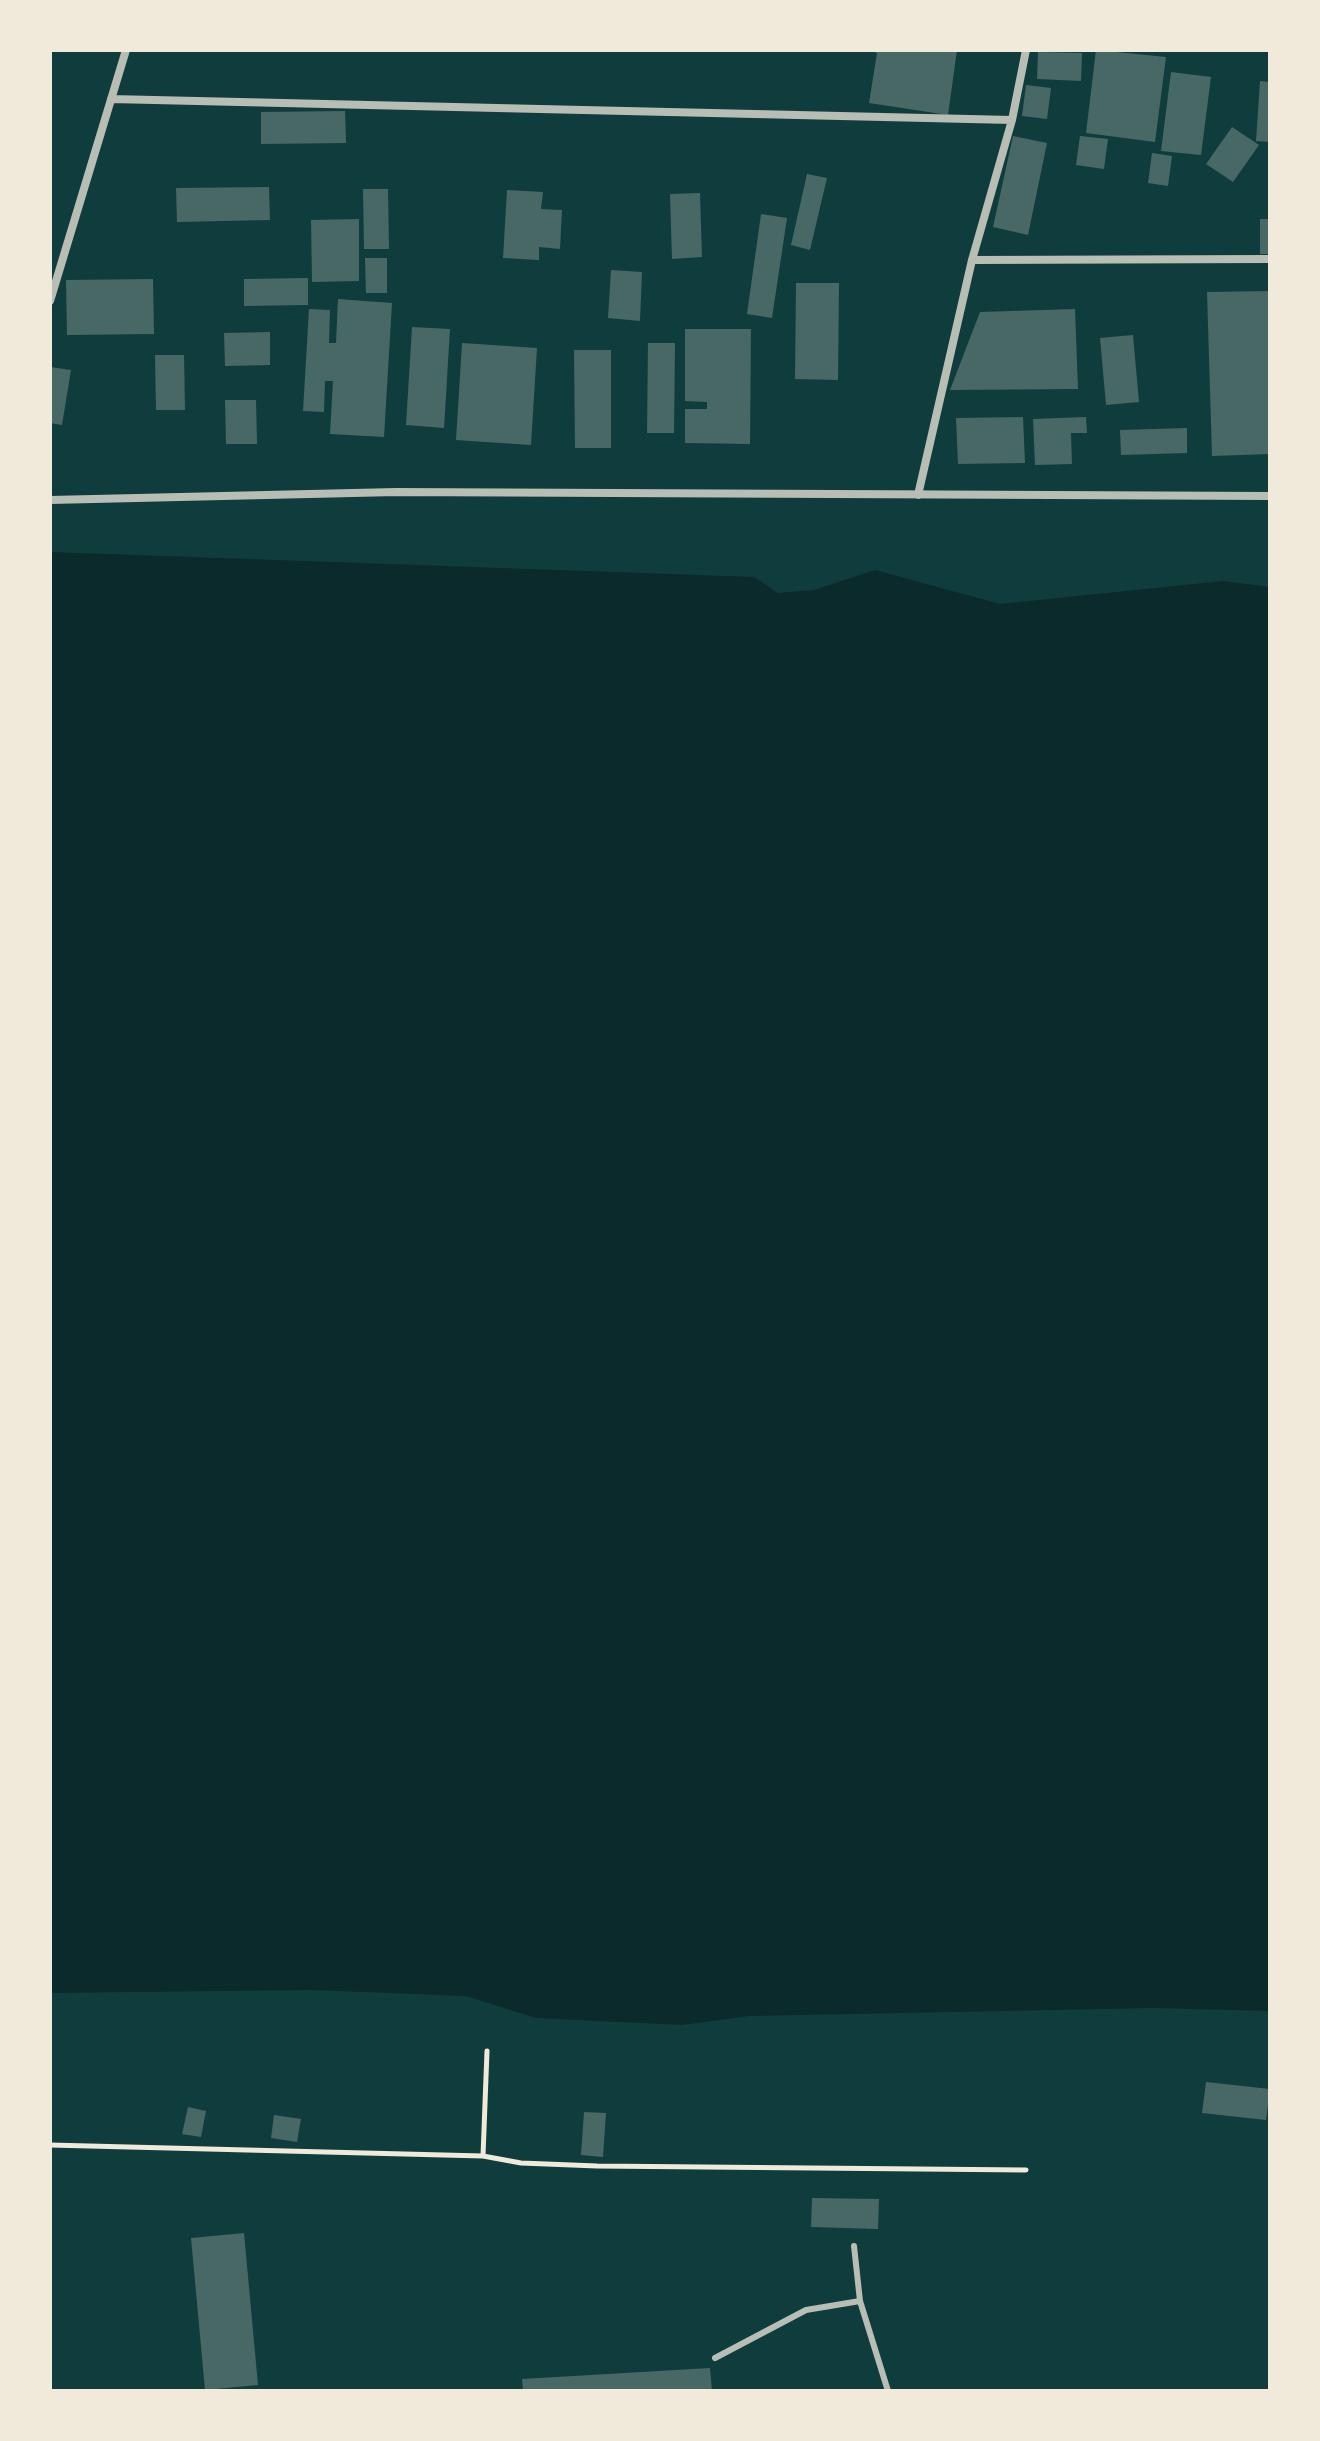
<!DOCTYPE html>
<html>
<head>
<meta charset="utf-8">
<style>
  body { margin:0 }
  #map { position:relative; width:1320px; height:2441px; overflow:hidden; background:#0f3d3e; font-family:"Noto Sans",sans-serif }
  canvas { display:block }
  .frame { position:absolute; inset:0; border:52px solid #f1e9da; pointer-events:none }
</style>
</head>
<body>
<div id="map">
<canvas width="1320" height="2441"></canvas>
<div class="frame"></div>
</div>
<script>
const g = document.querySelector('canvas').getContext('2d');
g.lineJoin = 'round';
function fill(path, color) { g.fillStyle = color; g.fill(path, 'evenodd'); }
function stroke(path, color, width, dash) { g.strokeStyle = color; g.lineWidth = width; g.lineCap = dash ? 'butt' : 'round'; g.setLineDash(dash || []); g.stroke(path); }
fill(new Path2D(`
  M50,552l704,25 24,16 36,-3 61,-20 125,34 223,-23 47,6v1424l-117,-3 -404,8 -67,9 -146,-7 -70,-22 -155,-6 -261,3z`), '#0a2a2b');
fill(new Path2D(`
  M867,50h90l-9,65 -79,-12 8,-50z
  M1096,50l70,7 -11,85 -69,-9z
  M1038,52l44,1 -1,28 -44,-2z
  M1171,72l40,5 -10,78 -40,-4z
  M1260,81l10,1v60l-14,-1z
  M1026,85l25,3 -4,31 -25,-3z
  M345,111l1,32 -85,1v-32z
  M1232,127l27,18 -26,37 -27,-18z
  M1013,136l34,7 -19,92 -35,-8z
  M1080,136l28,3 -4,30 -28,-4z
  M1152,153l20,3 -4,30 -20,-3z
  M807,174l20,4 -17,72 -19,-5z
  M269,187l1,33 -93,2 -1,-34z
  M363,189h25l1,60h-25z
  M507,190l36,2 -2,17 21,1 -2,39 -21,-2v13l-36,-2z
  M700,193l2,64 -30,2 -2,-65z
  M761,214l26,4 -15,100 -25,-4z
  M359,219v62l-47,1 -1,-62z
  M1260,219h10v35h-10z
  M365,258h22v35h-21z
  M611,270l31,2 -2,49 -32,-3z
  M308,278v27l-64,1v-27z
  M153,279l1,55 -87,1 -1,-55z
  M796,283h43l-1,97 -43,-1z
  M1270,291v163l-58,2 -5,-164z
  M338,299l54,4 -8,134 -54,-3 3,-53h-8l-1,31 -21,-1 6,-102 21,1 -1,33h7z
  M1075,309l3,80 -128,1 30,-78z
  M412,327l38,2 -6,99 -38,-3z
  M685,329h66l-1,115 -65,-1v-34h22v-7l-22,-1z
  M270,332v33l-45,1 -1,-33z
  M1133,335l6,67 -33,3 -6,-67z
  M462,343l75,5 -6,97 -75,-5z
  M648,343h27l-1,90h-27z
  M574,350h37v98h-36z
  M155,355h29l1,55h-29z
  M50,367l21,3 -9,55 -12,-2z
  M225,400h31l1,44h-31z
  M1023,417l2,46 -67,1 -2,-46z
  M1086,417l1,16h-16l1,31 -37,1 -2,-46z
  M1187,428v25l-66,2 -1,-25z
  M1206,2082l64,7 -4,31 -64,-7z
  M188,2107l18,4 -5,26 -19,-3z
  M584,2112l22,1 -3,44 -22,-2z
  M274,2115l27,4 -4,23 -26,-4z
  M812,2198l67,1 -1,30 -67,-2z
  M244,2233l14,152 -53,5 -14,-152z
  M710,2368l2,23h-189l-1,-12z`), '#486865');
stroke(new Path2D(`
  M50,2145l433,11 38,7 76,3 429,4
  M483,2156l4,-105`), '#f1e9da', 5);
stroke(new Path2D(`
  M854,2246l6,55 28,90
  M715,2358l91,-48 54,-9`), '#b8beb3', 6);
stroke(new Path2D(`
  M111,99l901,21
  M972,260l298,-1
  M50,301l76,-251
  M918,495l54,-235 40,-140 14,-70
  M50,500l346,-8 874,4`), '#b8beb3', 8);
</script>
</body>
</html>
